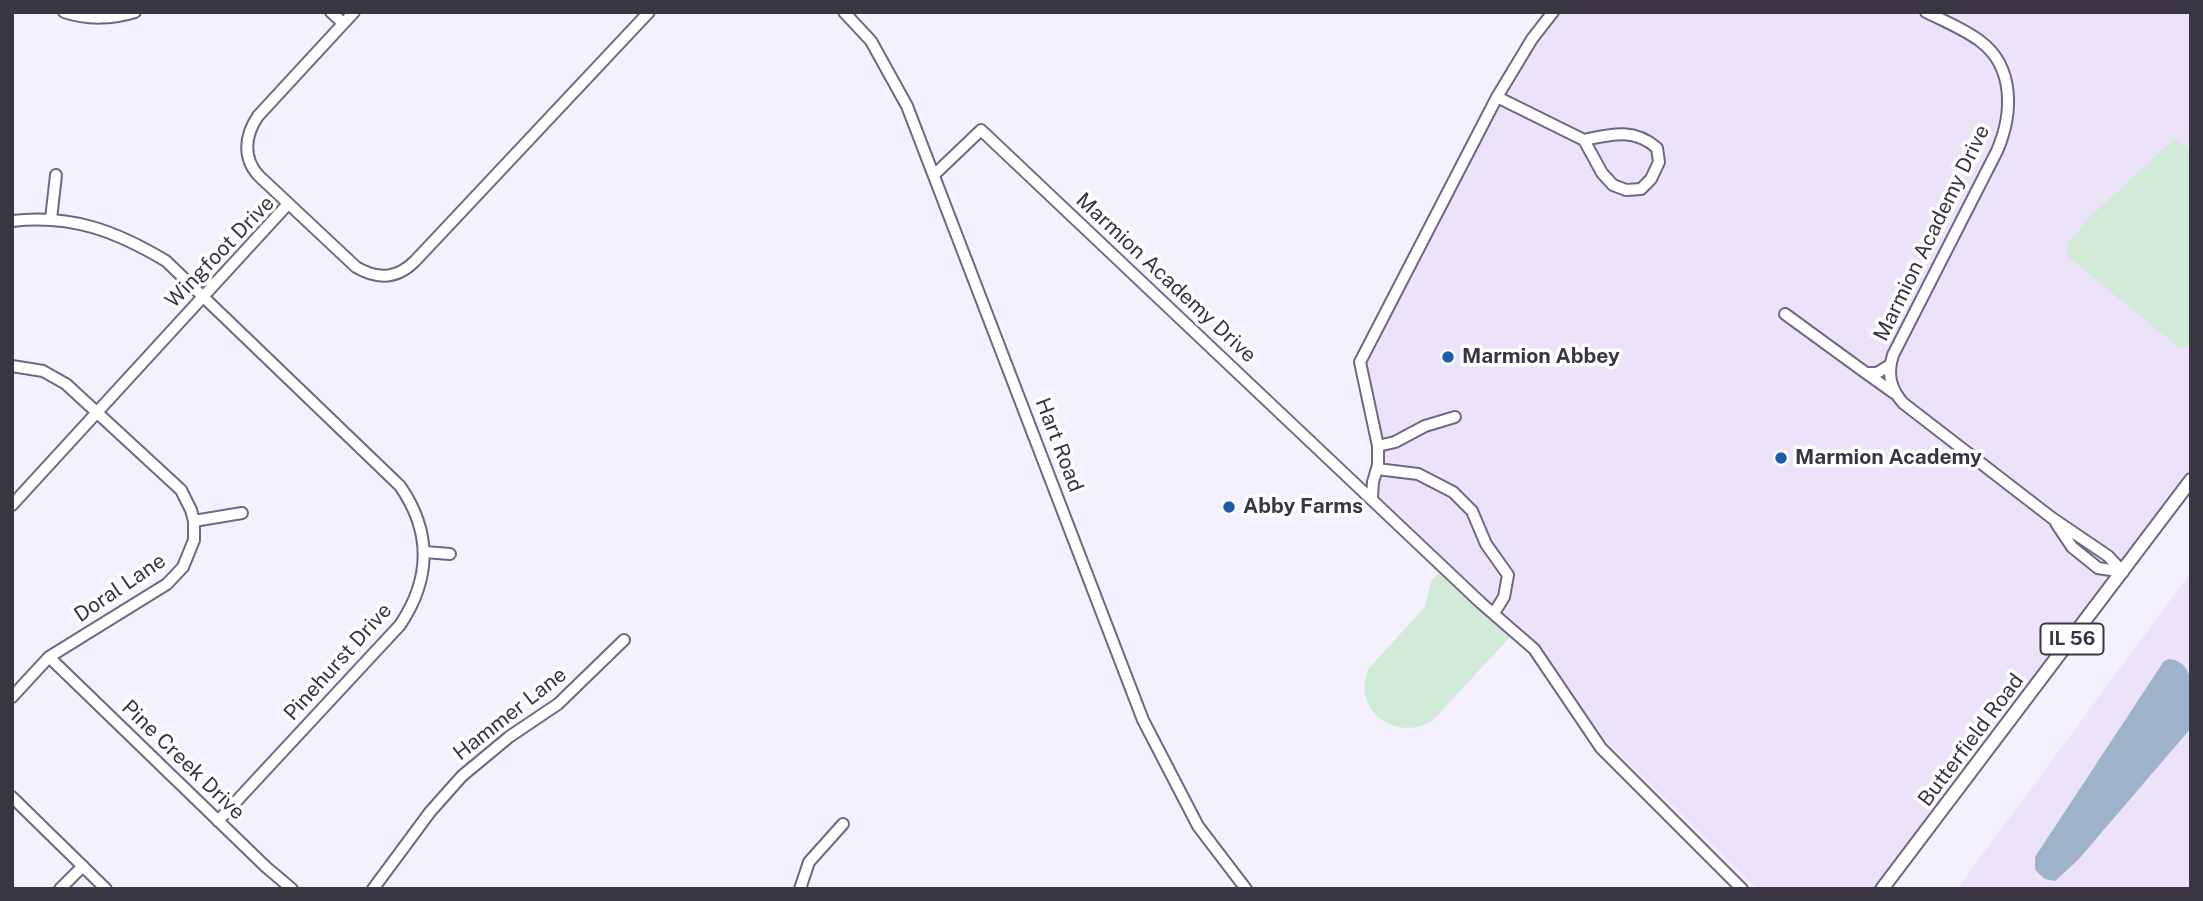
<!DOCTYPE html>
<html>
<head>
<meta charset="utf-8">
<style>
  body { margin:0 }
  #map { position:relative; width:2203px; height:901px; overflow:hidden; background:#f4f0fd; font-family:"Public Sans",sans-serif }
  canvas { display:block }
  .frame { position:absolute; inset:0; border:14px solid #393542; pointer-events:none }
</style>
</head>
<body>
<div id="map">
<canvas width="2203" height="901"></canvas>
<div class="frame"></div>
</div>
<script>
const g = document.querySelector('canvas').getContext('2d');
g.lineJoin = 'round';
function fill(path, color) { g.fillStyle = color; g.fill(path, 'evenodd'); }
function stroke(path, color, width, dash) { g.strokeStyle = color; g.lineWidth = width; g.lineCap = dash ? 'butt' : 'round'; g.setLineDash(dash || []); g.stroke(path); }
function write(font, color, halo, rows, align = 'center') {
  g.font = font + ' "Public Sans",sans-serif'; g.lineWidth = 7; g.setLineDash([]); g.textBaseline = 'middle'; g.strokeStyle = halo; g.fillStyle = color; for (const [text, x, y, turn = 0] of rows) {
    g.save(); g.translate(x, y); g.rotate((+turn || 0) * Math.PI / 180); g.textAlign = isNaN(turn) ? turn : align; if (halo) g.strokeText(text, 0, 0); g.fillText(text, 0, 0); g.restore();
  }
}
fill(new Path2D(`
  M1546,12h645v460l-318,417h-116l-150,-148 -102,-123 -138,-131 5,-19v-20l-17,-87 173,-327z
  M2191,572v317h-234z`), '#ece3fb');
fill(new Path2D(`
  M2174,139l17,9v196l-10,5 -114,-93v-12l24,-28z
  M1442,570l70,65 -78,84c-35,26 -85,-9 -65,-51l56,-61 6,-26z`), '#d2ead8');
fill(new Path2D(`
  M2169,659c31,3 22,47 22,69l-113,132 -23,21 -10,-2 -10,-9v-13l129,-196z`), '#9eb2cb');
const minor = new Path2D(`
  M64,12c23,8 49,7 71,0
  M331,12l12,11
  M354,12l-96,104c-13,19 -16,42 1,60l97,91c22,13 41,12 59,-6l234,-249
  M844,12l27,29 36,65 236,614 55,106 48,63
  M1926,12c18,9 38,17 54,29 35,26 33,73 17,110l-104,204c-6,19 -3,33 10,48l149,115 56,38 15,16
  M1497,97l87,43 18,33 11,12 13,5 15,-1 10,-10 8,-17 -2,-14c-23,-20 -45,-14 -73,-8
  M935,174l46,-44 500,473 53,46 67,99 141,141
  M51,219l5,-44
  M12,221c59,-7 104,10 154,40l234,225c32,46 31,93 0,139l-182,196
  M1785,314l81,59h11l13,-8
  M12,366l31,5 23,13 115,106 10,20 3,11v19l-11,27 -16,17 -118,73 -37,40
  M1866,373l28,20
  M1378,446l17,-4 30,-16 30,-9
  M1377,469l41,5 35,18 19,19 14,33 22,31 -4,22 -10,16
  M1372,497l1,-15 5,-17v-19l-18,-84 137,-265 35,-58 21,-27
  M12,505l276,-301
  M194,521l48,-8
  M2056,523l16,24 26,21 25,4
  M425,552l25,2
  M49,657l217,210 26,22
  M12,797l94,92
  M60,889l23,-23
  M373,889l57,-77 32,-36 47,-39 49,-33 66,-64
  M800,889l9,-27 34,-38`);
const major = new Path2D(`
  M1882,889l309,-409`);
stroke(minor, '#716784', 14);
stroke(major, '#716784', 16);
stroke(minor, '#fff', 10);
stroke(major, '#fff', 12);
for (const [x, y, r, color] of [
  [1448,357,7,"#1b5cad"],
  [1781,458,7,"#1b5cad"],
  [1229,507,7,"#1b5cad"]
]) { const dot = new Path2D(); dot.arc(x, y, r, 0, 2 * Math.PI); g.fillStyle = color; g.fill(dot); stroke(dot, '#fff', 2.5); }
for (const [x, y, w] of [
  [2072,639,63]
]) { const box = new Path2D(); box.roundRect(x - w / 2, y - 15.5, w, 31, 5); g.fillStyle = '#fff'; g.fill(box); stroke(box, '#393542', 2); }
write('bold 19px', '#393542', null, [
  ["IL 56",2072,639]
]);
write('21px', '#393542', '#fff', [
  ["Marmion Academy Drive",1932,233,-64],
  ["Wingfoot Drive",220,252,-46],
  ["Marmion Academy Drive",1166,278,43],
  ["Hart Road",1059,445,69],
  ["Doral Lane",120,588,-34],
  ["Pinehurst Drive",338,662,-48],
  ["Hammer Lane",510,714,-38],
  ["Butterfield Road",1971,740,-53],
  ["Pine Creek Drive",183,760,44]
]);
write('bold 21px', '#393542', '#fff', [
  ["Marmion Abbey",1462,357],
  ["Marmion Academy",1795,458],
  ["Abby Farms",1243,507]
], 'left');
</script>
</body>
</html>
